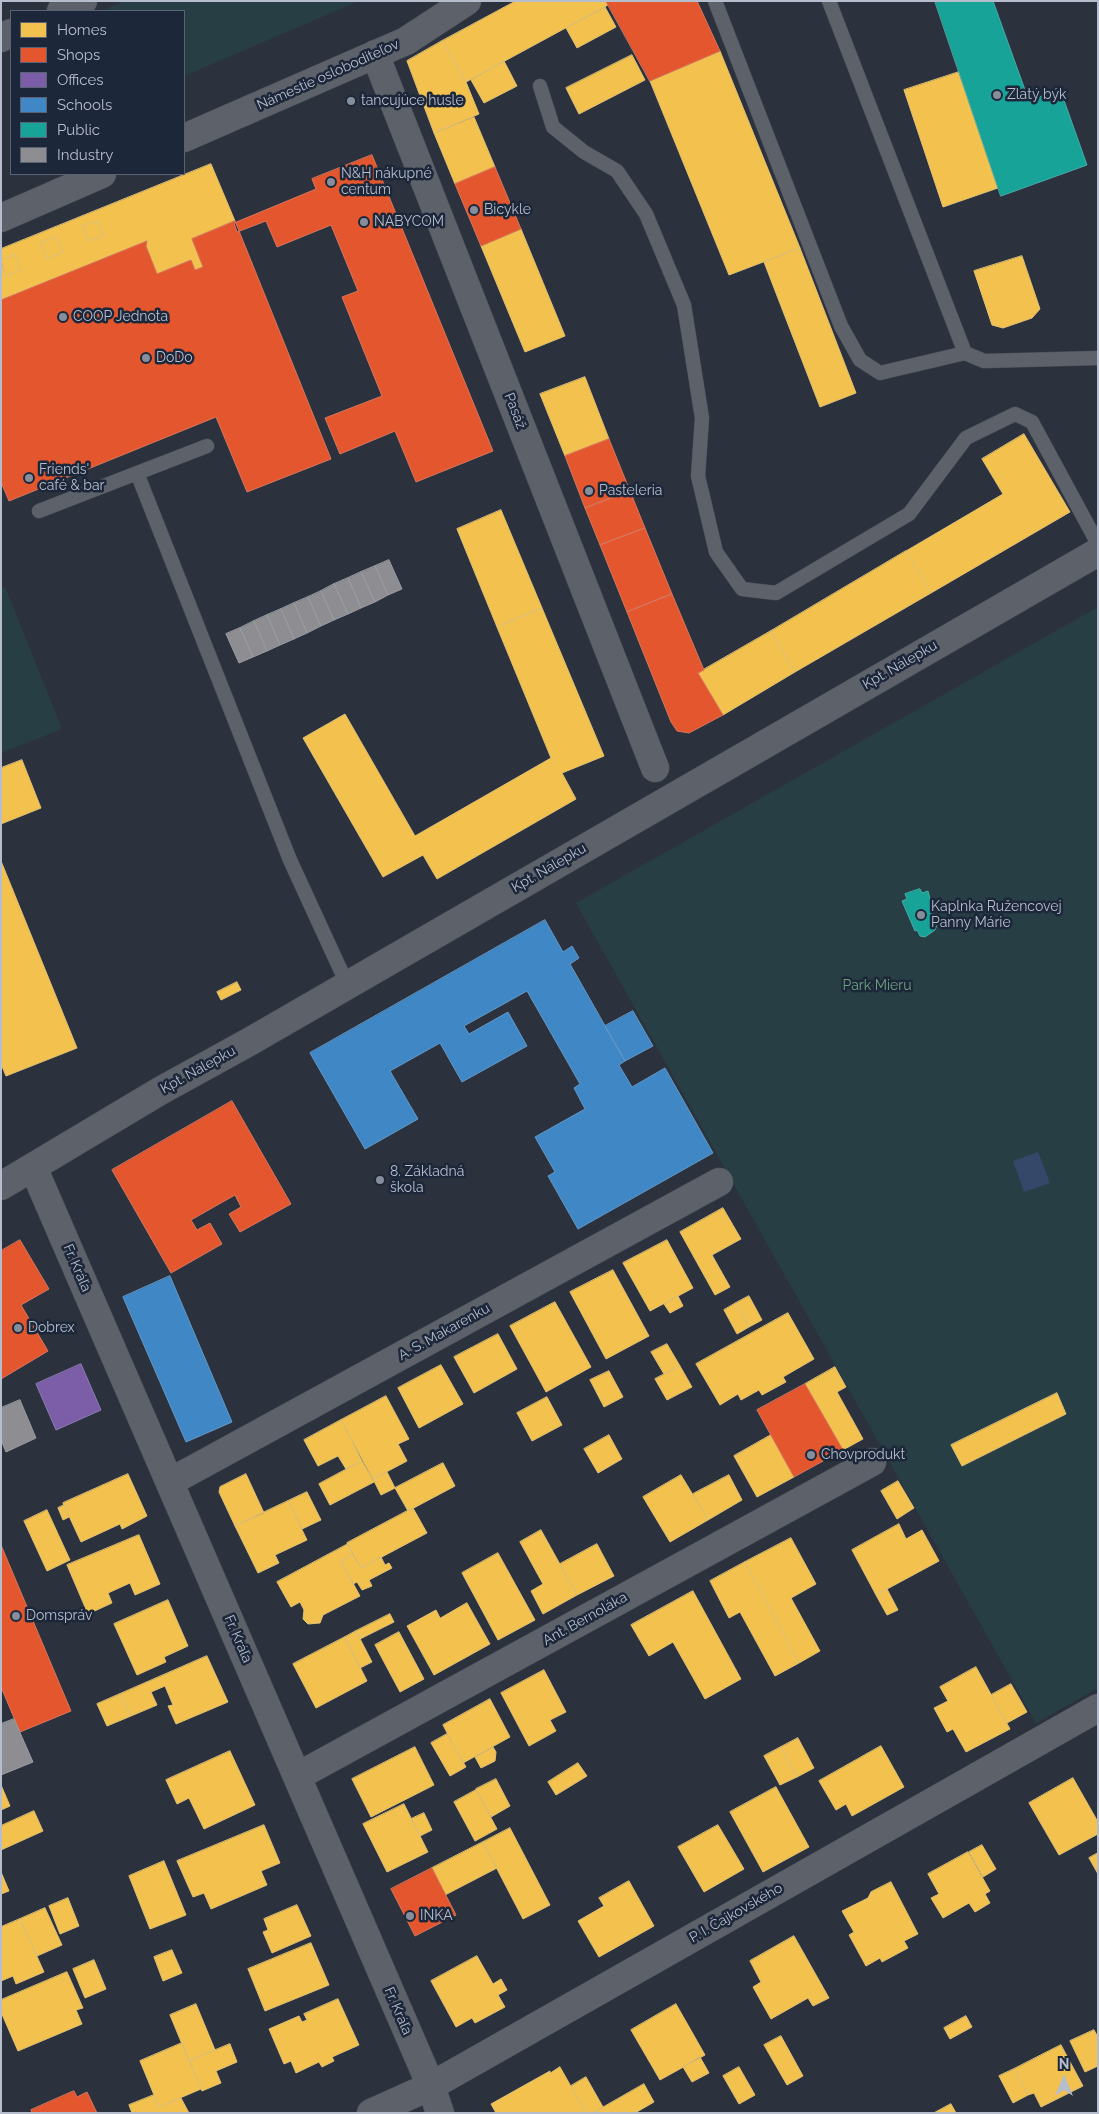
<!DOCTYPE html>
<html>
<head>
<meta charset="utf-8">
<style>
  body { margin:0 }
  #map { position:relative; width:1099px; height:2114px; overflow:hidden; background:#2c323d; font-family:Raleway,sans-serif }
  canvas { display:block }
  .frame { position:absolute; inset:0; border:2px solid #b6bece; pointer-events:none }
  .legend { position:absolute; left:10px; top:10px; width:175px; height:165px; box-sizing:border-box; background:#1d273a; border:1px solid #5a6375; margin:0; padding:6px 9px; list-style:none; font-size:15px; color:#b6bece }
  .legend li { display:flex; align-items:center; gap:10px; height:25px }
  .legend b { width:25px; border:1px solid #5a6375 }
  .north { position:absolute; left:1039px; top:2054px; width:50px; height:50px; -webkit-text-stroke:4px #1d273a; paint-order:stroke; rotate:0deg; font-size:14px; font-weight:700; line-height:20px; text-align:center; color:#b6bece }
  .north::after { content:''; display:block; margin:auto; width:18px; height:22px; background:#b6bece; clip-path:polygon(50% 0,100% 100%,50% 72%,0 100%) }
</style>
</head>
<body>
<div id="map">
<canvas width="1099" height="2114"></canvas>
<div class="frame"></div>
<ul class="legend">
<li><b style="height:14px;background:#f2c14e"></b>Homes</li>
<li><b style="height:14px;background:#e4572e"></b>Shops</li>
<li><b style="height:14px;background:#7b5ea7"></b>Offices</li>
<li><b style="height:14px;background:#3f88c5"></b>Schools</li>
<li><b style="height:14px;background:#17a398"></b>Public</li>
<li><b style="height:14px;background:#8d8d92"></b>Industry</li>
</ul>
<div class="north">N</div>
</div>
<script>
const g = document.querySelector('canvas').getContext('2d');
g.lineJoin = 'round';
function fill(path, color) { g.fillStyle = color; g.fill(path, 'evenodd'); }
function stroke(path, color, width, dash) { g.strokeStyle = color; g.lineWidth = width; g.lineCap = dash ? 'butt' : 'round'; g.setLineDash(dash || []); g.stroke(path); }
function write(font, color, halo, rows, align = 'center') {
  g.font = font + ' Raleway,sans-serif'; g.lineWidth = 5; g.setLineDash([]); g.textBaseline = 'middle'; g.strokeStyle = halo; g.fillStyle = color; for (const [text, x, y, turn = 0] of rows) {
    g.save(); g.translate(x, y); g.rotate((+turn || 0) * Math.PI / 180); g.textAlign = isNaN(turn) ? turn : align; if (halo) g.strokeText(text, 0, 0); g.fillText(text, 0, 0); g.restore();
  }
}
fill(new Path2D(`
  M124,1h235l-175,75v-65h-77l-1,-2z
  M5,587l57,142 -61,24v-165z
  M1098,607v1081l-62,35 -460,-820z`), '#273e45');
fill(new Path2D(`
  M1038,1152l12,31 -26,9 -11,-31z`), '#35486a');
const homes = new Path2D(`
  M516,1h90l2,4 -142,77 -24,-41z
  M605,7l11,20 -39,21 -11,-20z
  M442,41l24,41 13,32 -45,19 -27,-72z
  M720,51l80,197 -71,27 -79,-194z
  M632,55l13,25 -66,34 -13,-26z
  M504,61l13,25 -33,17 -13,-23z
  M959,72l39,116 -55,19 -39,-117z
  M474,117l21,50 -40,17 -21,-51z
  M211,164l24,57 -43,18 11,28 -8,3 -4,-10 -34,14 -11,-28 1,-5 -146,59v-37l5,13 15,-6 -6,-15 -14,5v-11zM98,221l6,15 -15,5 -6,-15zM56,237l7,15 -16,7 -6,-16z
  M98,221l6,15 -15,5 -6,-15z
  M521,229l44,107 -40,16 -44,-106z
  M56,237l7,15 -16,7 -6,-16z
  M800,248l56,145 -36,14 -56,-145z
  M15,255l6,15 -15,6 -5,-16z
  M1022,256l18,53 -8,9 -29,10 -11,-3 -18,-54z
  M585,377l24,62 -44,17 -25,-62z
  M1024,434l46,78 -139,81 -25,-42 97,-57 -21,-35z
  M501,510l41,98 -45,19 -40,-98z
  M906,551l25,42 -136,79 -24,-41z
  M542,608l62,148 -42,17 14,26 -139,80 -14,-24 -40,22 -80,-139 42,-24 70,122 136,-78 -54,-131z
  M771,631l24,41 -72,43 -25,-42z
  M22,760l19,48 -40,16v-56z
  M1,861l76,187 -71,28 -5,-12z
  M237,982l4,8 -20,10 -4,-8z
  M723,1208l18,31 -29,16 18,32 -15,8 -35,-63z
  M667,1240l26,48 -43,23 -27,-48z
  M613,1270l36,66 -43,23 -36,-67z
  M678,1296l5,10 -13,7 -6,-9z
  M749,1296l13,24 -13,7 -13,-24z
  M555,1302l36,65 -45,25 -36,-66z
  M736,1303l13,24 -12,7 -13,-24z
  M788,1313l26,46 -31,18 3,5 -24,13 -3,-5 -18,10 -3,-6 -18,11 -24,-41z
  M498,1334l19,35 -43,24 -20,-36z
  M667,1344l13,22 -16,8 -13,-22z
  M441,1365l22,39 -44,24 -21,-40z
  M680,1366l12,21 -25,13 -12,-21z
  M835,1367l11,20 -9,5 26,47 -20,11 -38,-66z
  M609,1371l14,26 -19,10 -14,-27z
  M1057,1393l9,21 -104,52 -11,-21z
  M386,1396l23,43 -11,5 9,17 -34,18 -32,-59z
  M547,1397l15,28 -30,16 -15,-28z
  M341,1420l21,41 -16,8 -8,-13 -20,10 -14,-26z
  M609,1435l13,24 -24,14 -14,-24z
  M771,1435l23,42 -37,20 -23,-41z
  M362,1461l12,21 -44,23 -11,-21z
  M443,1463l12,23 -47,25 -13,-23z
  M387,1472l8,16 -14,7 -8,-16z
  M128,1474l19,42 -25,13 -2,-5 -39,18 -18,-39z
  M246,1474l18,39 -29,13 -16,-34 1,-5z
  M681,1475l27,45 -38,22 -27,-45z
  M729,1475l13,25 -34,20 -15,-26z
  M898,1481l16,27 -17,11 -16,-28z
  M307,1492l14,28 -19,9 -14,-28z
  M288,1501l19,39 -32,15 4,8 -21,10 -23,-47z
  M64,1505l5,12 -6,3 -5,-12z
  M413,1508l14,25 -66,35 -14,-25z
  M47,1510l23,50 -23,11 -23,-50z
  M899,1524l7,15 16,-9 17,31 -63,34 -24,-45z
  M541,1530l36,65 -34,19 -12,-23 12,-7 -23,-42z
  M139,1535l21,49 -25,11 -5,-12 -22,10 4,10 -24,11 -21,-49z
  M791,1538l25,46 -25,14 29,53 -21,12 -54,-101z
  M348,1544l5,11 -12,6 19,35 -37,19 -3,8 -12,1 -5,-5 1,-9 -4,-8 -9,5 -14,-25z
  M597,1544l17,32 -37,19 -17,-31z
  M498,1553l37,67 -37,20 -36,-67z
  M353,1555l8,13 20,-11 4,8 4,-2 3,5 -23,12 3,6 -10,4 -5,-8 -4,2 -12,-23z
  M745,1562l54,101 -24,13 -35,-64 -11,6 -19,-37z
  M887,1589l11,21 -11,5 -11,-20z
  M693,1591l48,88 -36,20 -32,-57 -24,14 -18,-31z
  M168,1600l20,46 -24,11 2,5 -29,13 -23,-51z
  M467,1603l23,41 -56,31 -27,-49 29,-16 4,8z
  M390,1614l4,8 -34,17 -4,-8z
  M356,1631l16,31 -12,6 -15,-31z
  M399,1632l25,47 -24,13 -25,-47z
  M345,1637l22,44 -51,27 -23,-44z
  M207,1656l21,46 -52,22 -8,-18 5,-1 -8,-19 -14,6 6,13 -26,11 -11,-22z
  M976,1667l34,62 -44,23 -13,-23 -6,3 -13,-24 14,-7 -8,-14z
  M544,1670l22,42 -16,8 6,11 -27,15 -28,-53z
  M1011,1684l16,28 -20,11 -16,-28z
  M120,1694l11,22 -24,10 -10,-22z
  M490,1699l20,38 -47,26 -20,-38z
  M447,1734l19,33 -16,9 -19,-33z
  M798,1738l16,30 -17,9 -16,-30z
  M881,1746l23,41 -52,29 -6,-12 -10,6 -17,-29z
  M415,1747l19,38 -63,32 -19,-38z
  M493,1747l3,5 -1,9 -14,7 -6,-11z
  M781,1747l16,30 -17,8 -16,-29z
  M230,1751l25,54 -51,24 -15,-31 -12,6 -11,-24z
  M578,1763l9,13 -31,19 -8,-13z
  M1073,1778l25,44v12l-39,21 -30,-52z
  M496,1779l14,27 -19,11 -15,-28z
  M1,1785l9,21 -9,4z
  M776,1787l33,60 -46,25 -33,-60z
  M476,1790l21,39 -22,12 -21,-39z
  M404,1804l24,48 -41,20 -24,-48z
  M34,1811l9,20 -42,19v-24z
  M424,1813l8,17 -12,6 -9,-17z
  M264,1825l16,38 -19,8 6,14 -56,24 -7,-16 -11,4 -16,-36z
  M718,1825l26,44 -40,23 -26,-45z
  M510,1828l40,77 -27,14 -40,-77z
  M483,1842l14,26 -52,27 -13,-27z
  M982,1845l14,24 -13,8 -14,-25z
  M968,1852l22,39 -5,3 5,9 -15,9 -6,-9 -26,15 -12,-20 8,-4 -11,-20z
  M1098,1853v21l-9,-16z
  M164,1861l22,54 -36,14 -21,-53z
  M1,1872l8,19 -8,3z
  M629,1881l25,45 -55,31 -21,-36 26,-15 -5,-8z
  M891,1882l27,52 -14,7 4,7 -26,14 -2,-4 -14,8 -17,-31 5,-3 -12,-21 26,-13 3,-6z
  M68,1898l11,28 -19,8 -11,-28z
  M297,1905l14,31 -39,17 -9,-21 5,-2 -4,-11z
  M45,1908l17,37 -25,11 -17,-37z
  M20,1919l24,53 -28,12 -3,-8 -12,5v-54z
  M794,1936l35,62 -16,8 -5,-8 -37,21 -18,-32 8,-5 -11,-21z
  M311,1943l18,42 -64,26 -17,-42z
  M172,1950l10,23 -19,8 -9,-24z
  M477,1956l16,28 8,-5 6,11 -9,5 7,12 -30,16 -3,-5 -16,9 -25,-46z
  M94,1960l12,29 -21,9 -12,-29z
  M67,1972l16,36 -7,2 6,14 -64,27 -17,-39v-12z
  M338,1999l21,46 -27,12 2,4 -12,6 -3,-5 -23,11 -5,-12 -7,3 -15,-35 30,-13 3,6 5,-2 -3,-6z
  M196,2004l19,46 -26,11 -19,-46z
  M676,2004l29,51 -45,25 -29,-50z
  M966,2016l6,11 -22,12 -6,-11z
  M1094,2030l4,7v29l-13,6 -15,-31z
  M781,2036l22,40 -16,9 -23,-40z
  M182,2043l19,46 -42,18 -19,-46z
  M230,2044l7,18 -21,9 5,12 -19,8 -13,-30z
  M1061,2045l22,41 -42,21 -7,-14 -6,2 -14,-26z
  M700,2057l9,16 -17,9 -9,-15z
  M560,2067l26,46h-90l-5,-9 59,-33v2z
  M739,2067l16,28 -16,9 -16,-28z
  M1014,2069l14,26 -15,8 -14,-27z
  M586,2077l17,30 -10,6h-7l-15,-27z
  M644,2084l10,18 -19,11h-42z
  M154,2095l5,12 22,-9 8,15h-57l-3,-8z
  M951,2104l5,9h-22z`);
fill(homes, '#f2c14e');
stroke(homes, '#e0c074', 1);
const shops = new Path2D(`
  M606,1h91l23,50 -70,30z
  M372,155l121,296 -77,31 -21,-51 -55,23 -15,-36 57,-22 -40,-99 16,-6 -27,-66 -54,22 -11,-26 -29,11 -3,-9 82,-34 -4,-10z
  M495,167l26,62 -40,17 -26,-62z
  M235,221l96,238 -84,33 -31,-75 -207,84 -8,-19v-182l146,-59 -1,5 11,28 34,-14 4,10 8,-3 -11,-28z
  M609,439l21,52 -45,17 -20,-52z
  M630,491l15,37 -45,17 -15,-37z
  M645,528l27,66 -45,18 -27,-67z
  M672,594l32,76 -6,3 25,42 -34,18 -12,-2 -6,-9 -44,-110z
  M232,1101l59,103 -51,28 -11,-18 12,-7 -6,-12 -44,25 6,10 13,-7 12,21 -51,29 -59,-103z
  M20,1240l29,49 -28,16 27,46 -47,28v-128z
  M805,1384l38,66 -49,27 -37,-67z
  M1,1545l70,166 -51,21 -19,-45z
  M432,1868l24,47 -41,21 -24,-47z
  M74,2091l3,6 10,-5 10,21h-65l-1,-3z`);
fill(shops, '#e4572e');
stroke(shops, '#d6765e', 1);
const offices = new Path2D(`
  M81,1364l20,46 -45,20 -20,-46z`);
fill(offices, '#7b5ea7');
stroke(offices, '#8d7bb3', 1);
const schools = new Path2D(`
  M545,920l18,32 9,-6 7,12 -9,6 55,97 -6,4 13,22 33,-19 48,85 -135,76 -30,-53 7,-4 -20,-35 50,-28 -11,-21 6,-4 -53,-93 -63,35 5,8 39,-22 19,34 -65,36 -22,-39 -50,28 28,48 -53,30 -55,-96z
  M633,1011l20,35 -28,15 -20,-35z
  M170,1276l62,146 -46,20 -63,-145z`);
fill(schools, '#3f88c5');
stroke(schools, '#6398c8', 1);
const public = new Path2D(`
  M935,1h58l36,100 31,-12 27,76 -86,31z
  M920,889l2,4 6,-2 9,34 -2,5 -10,7 -5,-1 -3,-6 -2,1 -13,-30 5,-2 -2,-5z`);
fill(public, '#17a398');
stroke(public, '#47aba8', 1);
const industry = new Path2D(`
  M389,560l13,29 -14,6 -13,-29z
  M375,566l13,29 -13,7 -14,-30z
  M361,572l14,30 -14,6 -13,-30z
  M348,578l13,30 -13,6 -14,-30z
  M334,584l14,30 -14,6 -13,-29z
  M321,591l13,29 -13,6 -13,-29z
  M308,597l13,29 -14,7 -13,-30z
  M294,603l13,30 -13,6 -13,-30z
  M281,609l13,30 -14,6 -13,-30z
  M267,615l13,30 -13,6 -13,-30z
  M254,621l13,30 -14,6 -13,-29z
  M240,628l13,29 -14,6 -13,-29z
  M20,1400l16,38 -30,14 -5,-12v-32z
  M14,1719l19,43 -32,13v-51z`);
fill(industry, '#8d8d92');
stroke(industry, '#999ca4', 1);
const lane = new Path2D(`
  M715,1l126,325 19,34 20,13 85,-20
  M829,1l136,352 19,8 114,-3
  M540,86l13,41 31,25 33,19 29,43 38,91 18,113 -4,58 18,76 26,37 34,4 133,-79 57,-76 49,-24 17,8 66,122
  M137,473l153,387 57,124
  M39,511l168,-65`);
const street = new Path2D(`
  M61,11l22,-10
  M1,38l10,-5
  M375,54l280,714
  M184,138l222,-97 61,-40
  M1,218l101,-44
  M33,1167l398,919 9,27
  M1,1186l159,-95 89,-49 849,-490
  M170,1482l549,-300
  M298,1776l574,-314
  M371,2113l60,-27 667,-378`);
stroke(lane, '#494d56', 15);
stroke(street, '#494d56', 29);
stroke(lane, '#5d616a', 14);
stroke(street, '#5d616a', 28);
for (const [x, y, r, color] of [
  [997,95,5,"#868d9b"],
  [351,101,5,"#868d9b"],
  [331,182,5,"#868d9b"],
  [474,210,5,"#868d9b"],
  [364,222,5,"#868d9b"],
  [63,317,5,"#868d9b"],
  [146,358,5,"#868d9b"],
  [29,478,5,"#868d9b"],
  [589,491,5,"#868d9b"],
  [921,915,5,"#868d9b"],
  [380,1180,5,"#868d9b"],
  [18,1328,5,"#868d9b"],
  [811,1455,5,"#868d9b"],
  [16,1616,5,"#868d9b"],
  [410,1916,5,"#868d9b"]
]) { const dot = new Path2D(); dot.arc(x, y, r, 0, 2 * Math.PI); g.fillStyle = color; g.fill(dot); stroke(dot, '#1d273a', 2); }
write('14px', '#b6bece', '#1d273a', [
  ["Námestie osloboditeľov",328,75,-24],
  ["Pasáž",515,411,69],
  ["Kpt. Nálepku",900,665,-30],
  ["Kpt. Nálepku",549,868,-30],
  ["Kpt. Nálepku",198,1070,-29],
  ["Fr. Kráľa",77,1268,67],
  ["A. S. Makarenku",444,1332,-29],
  ["Ant. Bernoláka",585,1619,-29],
  ["Fr. Kráľa",238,1639,67],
  ["P. I. Čajkovského",736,1913,-30],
  ["Fr. Kráľa",398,2011,67]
]);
write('14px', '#b6bece', '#1d273a', [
  ["Zlatý býk",1007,95],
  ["tancujúce husle",361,101],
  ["N&H nákupné",341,174],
  ["centum",341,190],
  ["Bicykle",484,210],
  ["NABYCOM",374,222],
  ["COOP Jednota",73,317],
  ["DoDo",156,358],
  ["Friends'",39,470],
  ["café & bar",39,486],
  ["Pasteleria",599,491],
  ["Kaplnka Ružencovej",931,907],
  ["Panny Márie",931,923],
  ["8. Základná",390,1172],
  ["škola",390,1188],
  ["Dobrex",28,1328],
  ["Chovprodukt",821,1455],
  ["Domspráv",26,1616],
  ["INKA",420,1916]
], 'left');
write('14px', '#6ba17b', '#1d273a', [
  ["Park Mieru",877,986]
]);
</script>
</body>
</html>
